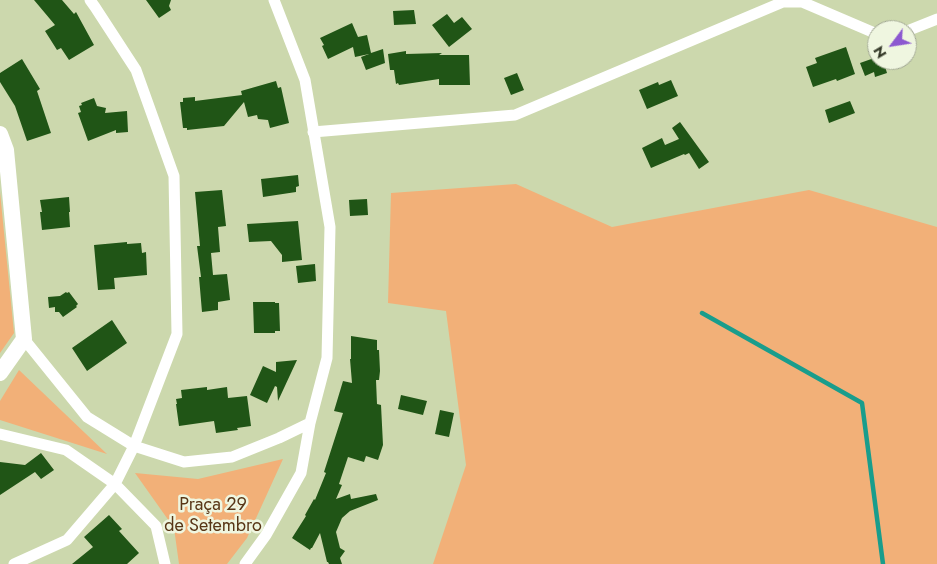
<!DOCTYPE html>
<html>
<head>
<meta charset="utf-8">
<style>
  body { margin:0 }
  #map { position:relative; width:937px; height:564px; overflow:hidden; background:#ccd8ad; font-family:Jost,sans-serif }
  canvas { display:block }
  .north { position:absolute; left:867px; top:20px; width:50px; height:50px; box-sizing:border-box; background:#eff6e0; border:1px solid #a3a995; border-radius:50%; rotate:239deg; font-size:14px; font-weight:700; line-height:20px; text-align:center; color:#303524 }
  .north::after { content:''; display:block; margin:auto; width:18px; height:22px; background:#8c58d0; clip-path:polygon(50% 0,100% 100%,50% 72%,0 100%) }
</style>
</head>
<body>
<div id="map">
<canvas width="937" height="564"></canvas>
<div class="north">N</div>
</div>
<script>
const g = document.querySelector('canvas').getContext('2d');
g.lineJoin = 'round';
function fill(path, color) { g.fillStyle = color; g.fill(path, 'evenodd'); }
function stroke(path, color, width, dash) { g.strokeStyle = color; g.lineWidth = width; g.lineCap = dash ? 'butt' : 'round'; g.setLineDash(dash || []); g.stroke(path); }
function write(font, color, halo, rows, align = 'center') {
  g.font = font + ' Jost,sans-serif'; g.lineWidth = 5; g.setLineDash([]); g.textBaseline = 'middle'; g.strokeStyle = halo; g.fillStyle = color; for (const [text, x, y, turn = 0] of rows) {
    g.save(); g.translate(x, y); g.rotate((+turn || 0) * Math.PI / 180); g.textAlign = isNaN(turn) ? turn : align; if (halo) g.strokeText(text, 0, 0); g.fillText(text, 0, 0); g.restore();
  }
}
fill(new Path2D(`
  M516,184l96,43 197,-37 128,37v337h-504l33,-99 -20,-154 -58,-8 3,-110z
  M0,192l14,141 -14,20z
  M19,370l88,84 -107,-34v-19z
  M283,459l-36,79 -20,26h-48l-5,-36 -39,-55 63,6z`), '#f2b078');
stroke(new Path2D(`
  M702,313l160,90 21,161`), '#199d8c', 4.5);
fill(new Path2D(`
  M34,0h28l12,14 2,-2 18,33 -25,15 -8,-12 -4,2 -12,-19 10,-6z
  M146,0h25l-2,6 2,4 -12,8z
  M414,10l2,14 -22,1 -1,-14z
  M447,14l7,9 8,-6 10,12 -23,18 -17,-22z
  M352,23l6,14 9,-2 4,18 12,-4 2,14 -19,7 -5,-13 8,-3 -14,3 -2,-10 -25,12 -6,-13 2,-1 -4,-7z
  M846,47l9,27 -18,7 -1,-2 -23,8 -7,-20 11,-4 -2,-5z
  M406,51v3l36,-1 -3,2h30l1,30h-31v-6l-40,6 -1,-2 -2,1 -2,-14h-4l-2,-16z
  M877,57l1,5 5,-2 4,13 -12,4 -1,-5 -9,4 -5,-13z
  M22,59l18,30 -3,2 14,42 -24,8 -12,-35 -15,-24v-9z
  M517,73l7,17 -13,5 -7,-17z
  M671,80l7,16 -31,13 -8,-19 19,-8 1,3z
  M276,81l2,7 3,-1 8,36 -19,5 -2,-8 -10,-1 -1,-4 -9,2 -4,-15 -20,24 -37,4v-2h-4l-3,-26h3v-4l12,-1v4l47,-6 -1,-4z
  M94,98l3,8 9,2 -1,5 22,-2 1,21 -12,1v-3l-28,11 -10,-28 3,-1 -2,-6 3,-1 -1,-2z
  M850,101l5,12 -26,10 -4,-13z
  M680,122l29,40 -10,7 -10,-16 -4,2 -1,-1 -33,14 -9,-20 20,-10 3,7 14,-6 -7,-11z
  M298,175l1,11 -3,1v5l-33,5 -2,-18z
  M222,190l4,36 -8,1 2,25 -9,1 2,22 14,-1 3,26 -12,2v8l-16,2 -3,-35h2l-4,-31h3l-5,-54z
  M69,197l1,15h-1l1,15 -28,3 -2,-18h2l-2,-12z
  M367,199l1,16 -18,1 -1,-16z
  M298,221l4,39 -20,2v-7l-11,-14 -22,1 -2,-18z
  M127,242v2l14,-1 1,10 4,-1 1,23 -33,3 1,11 -17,1 -4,-45z
  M315,264l1,17 -18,2 -2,-17z
  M66,292l1,1 2,-1 9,12 -2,2 1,1 -14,10 -4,-5h-4v-5l-6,1 -1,-11 12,-1z
  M253,302h22v1h4l1,28h-5v2h-21z
  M112,320l15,23 -40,28 -15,-23z
  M351,336l26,4v10h2l1,21 -1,9h-3l1,24 4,1 2,40 -5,15 -12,-4 -2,6 -16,-5 -9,27 3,1 -6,14 14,-5 1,5 25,-5 2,6 -28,11 -8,7 -6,14 4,16 5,3 -5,7 2,6h-13l-1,-2h-1l-7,-29 -8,15h-1l-1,2 -18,-12 14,-22 -1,-1 9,-16 1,1 11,-27 -2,-1 19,-59 -9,-2 9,-30 9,2 -2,-24h1z
  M297,360l-19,41 -1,-14 -2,-1 -8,17 -17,-8 13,-29 13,6v-10z
  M207,387v3l20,-3 1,11 19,-2 4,30 -14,2 1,2 -22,3 -2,-12 -35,5 -3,-22h1l-1,-5 6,-1 -1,-8z
  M401,395l26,6 -4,14 -25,-6z
  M440,410l14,3 -5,24 -14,-3z
  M41,453l13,17 -13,9 -6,-7 -35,23v-33l25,3z
  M109,515l13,14 -3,2 20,22 -12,11h-55l21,-17 -9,-10z`), '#205516');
stroke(new Path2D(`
  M907,31l30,-12
  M313,132l202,-17 268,-113h19l75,32
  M24,339l63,78 47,29 50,16 48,-5 47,-19 31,-15
  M0,434l66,16 49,34 41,42 9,38
  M14,564l53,-24 48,-56 19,-38 43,-112 -3,-158 -38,-106 -41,-63 -5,-7
  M245,564l21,-29 35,-62 9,-50 17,-65 3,-131 -25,-147 -31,-80`), '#fff', 11);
stroke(new Path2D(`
  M0,134l6,16 18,189 -24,34`), '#fff', 16);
write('18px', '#583616', '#eff6e0', [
  ["Praça 29",213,506],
  ["de Setembro",213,527]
]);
</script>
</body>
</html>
